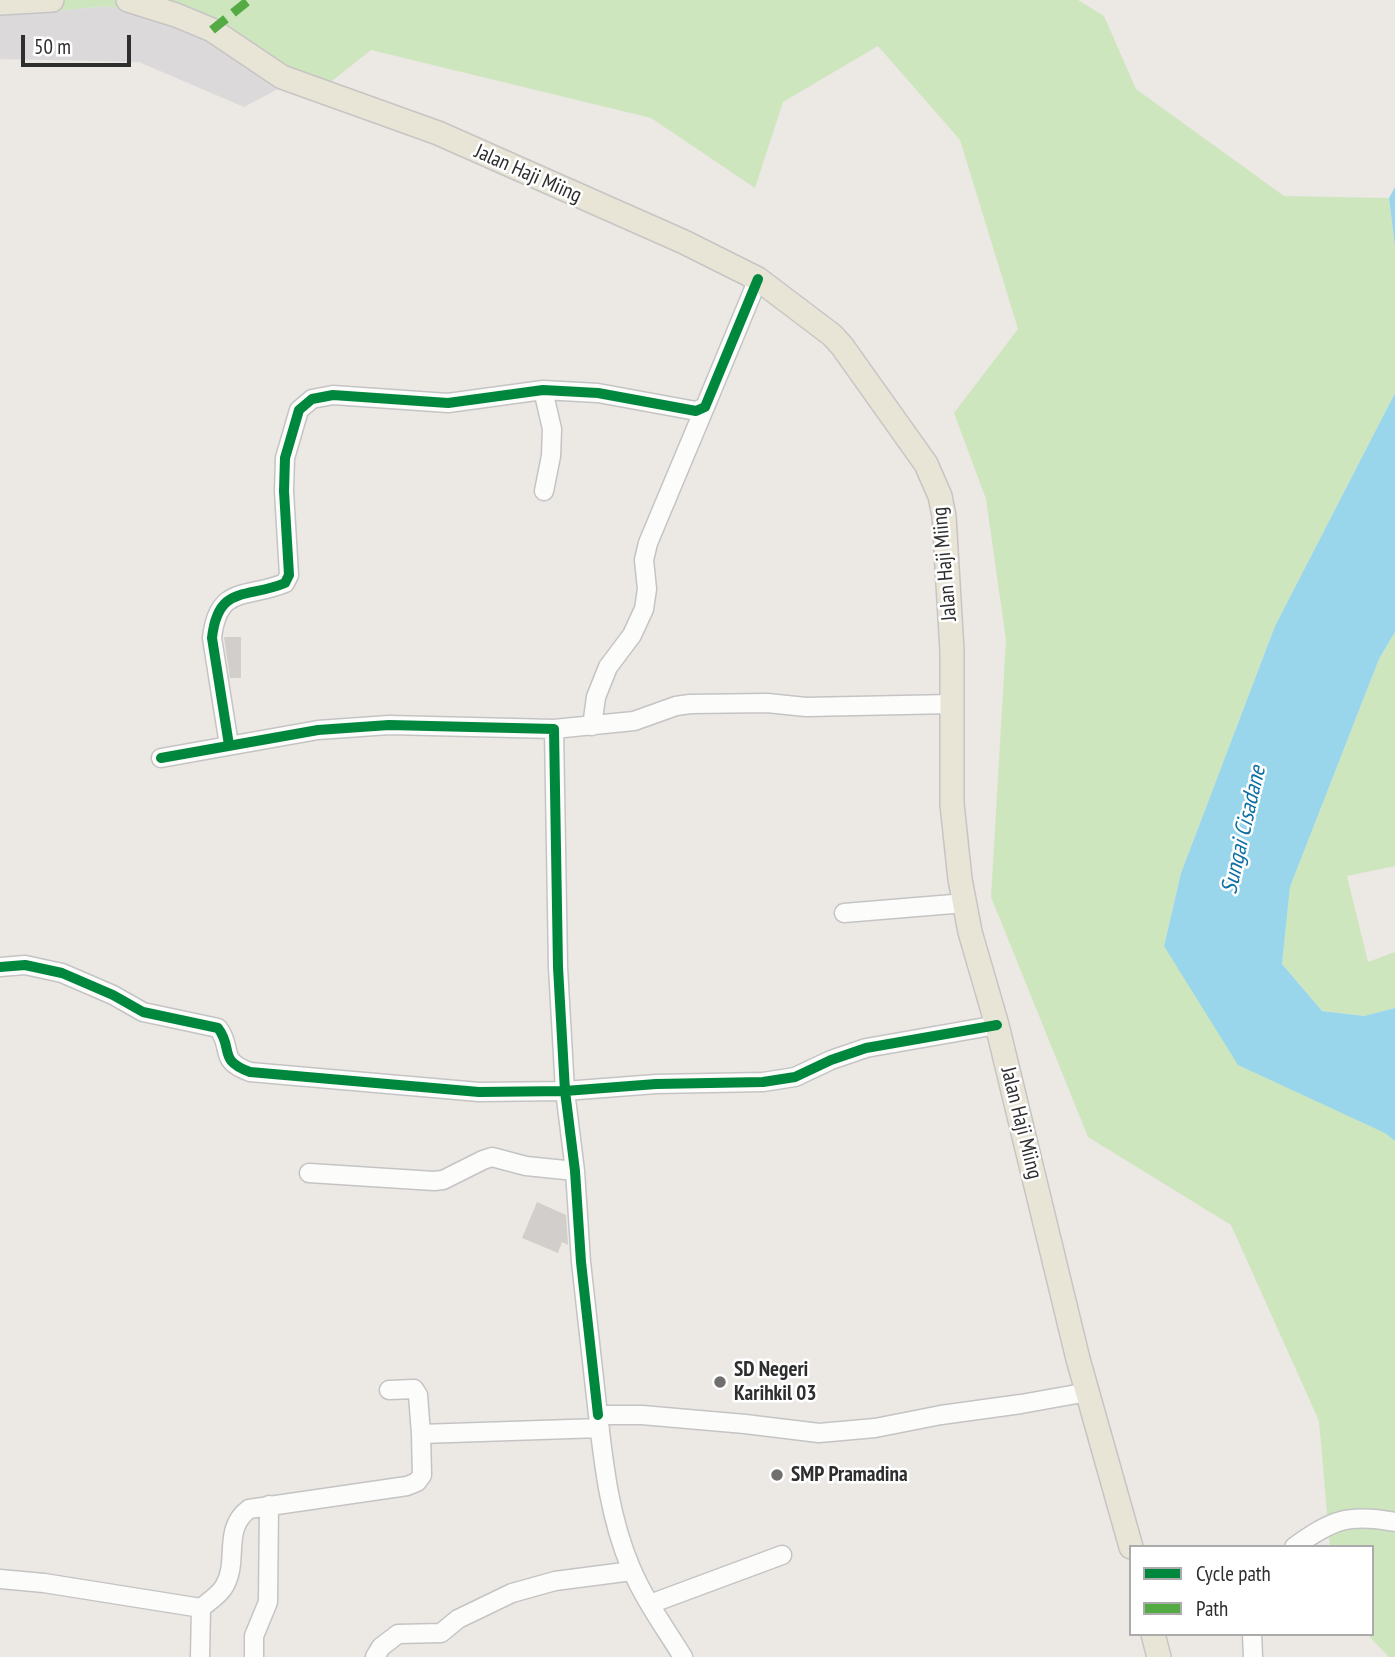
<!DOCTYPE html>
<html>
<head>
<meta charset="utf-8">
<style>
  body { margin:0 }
  #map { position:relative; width:1395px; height:1657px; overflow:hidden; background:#ece8e4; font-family:"PT Sans Narrow",sans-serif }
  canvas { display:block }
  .legend { position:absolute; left:1129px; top:1545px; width:245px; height:91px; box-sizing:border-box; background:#fff; border:2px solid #ababab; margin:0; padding:9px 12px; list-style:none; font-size:21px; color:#2e2e2e }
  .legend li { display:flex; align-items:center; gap:14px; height:35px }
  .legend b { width:35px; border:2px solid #ababab }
  .scale { position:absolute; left:21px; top:35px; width:110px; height:32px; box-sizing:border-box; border:4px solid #2e2e2e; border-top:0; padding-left:9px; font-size:21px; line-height:24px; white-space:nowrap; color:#2e2e2e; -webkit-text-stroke:5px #fff; paint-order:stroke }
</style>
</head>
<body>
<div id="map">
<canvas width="1395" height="1657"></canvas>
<ul class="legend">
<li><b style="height:9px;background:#00873e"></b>Cycle path</li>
<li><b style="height:9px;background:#54ab44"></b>Path</li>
</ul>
<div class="scale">50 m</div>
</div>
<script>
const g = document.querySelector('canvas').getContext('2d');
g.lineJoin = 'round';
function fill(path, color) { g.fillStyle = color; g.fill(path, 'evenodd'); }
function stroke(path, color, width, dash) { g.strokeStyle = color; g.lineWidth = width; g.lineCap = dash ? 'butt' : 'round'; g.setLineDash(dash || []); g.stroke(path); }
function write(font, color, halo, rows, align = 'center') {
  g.font = font + ' "PT Sans Narrow",sans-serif'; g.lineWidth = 5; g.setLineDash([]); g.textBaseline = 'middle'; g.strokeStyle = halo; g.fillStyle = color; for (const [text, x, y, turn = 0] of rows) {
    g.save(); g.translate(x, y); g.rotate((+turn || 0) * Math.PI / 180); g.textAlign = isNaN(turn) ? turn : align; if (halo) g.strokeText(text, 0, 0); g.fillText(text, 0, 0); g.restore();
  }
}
fill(new Path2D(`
  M108,6l67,13 118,62 -49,26 -105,-45 -139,-3v-43z`), '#dcd9db');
fill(new Path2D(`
  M0,0h1078l26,16 32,73 148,107 105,2 6,49v146l-120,233 -94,247 -17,72 231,196v516h-6l-22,-23h5v-87h-42l-11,-126 -88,-196 -143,-88 -97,-240 15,-257 -20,-141 -32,-86 64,-84 -58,-189 -82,-94 -95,56 -28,86 -104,-70 -280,-68 -54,43 -142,-74 -67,-13 -108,10z
  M1395,632v234l-48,10 21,86 27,-10v56l-31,8 -42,-5 -40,-47 8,-77 89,-228z`), '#cee6be');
fill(new Path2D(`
  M1395,187v60l-6,-49z
  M1395,393v239l-16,27 -89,228 -8,77 40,47 42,5 31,-8v133l-10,-8 -147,-68 -74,-119 17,-73 94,-247z`), '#99d6ec');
fill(new Path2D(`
  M224,637h17v41h-11z
  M537,1202l29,13 2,30 -6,-3 -4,11 -36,-15z`), '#d1cecb');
const minor = new Path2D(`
  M543,390l9,39 -1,27 -7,35
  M592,726l4,-29 12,-30 24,-32 12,-26 3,-20 -3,-29 4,-17 57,-136
  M554,729l80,-8 42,-15 14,-2 77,-1 39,4 146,-3
  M229,745l-17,-107c6,-54 35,-39 73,-55l4,-8 -5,-84 1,-33 14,-48 13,-11 21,-4 115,8 95,-13 55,3 98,18 9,-4 53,-128
  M161,758l157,-28 71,-5 165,4 4,238 7,124 10,80 6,91 17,153
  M844,913l121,-10
  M0,967l25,-2 37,8 51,22 30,17 75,16c16,21 -1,32 32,44l229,20 86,-1 91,-7 107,-2 32,-5 36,-17 35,-12 131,-23
  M309,1173l125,8 9,-1 40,-20 9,-3 34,9 49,5
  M389,1390l25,-1 4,6 3,39
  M1294,1547c38,-27 54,-34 101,-25
  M0,1579l44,4 157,25 -1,49
  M650,1604l132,-49
  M201,1608c8,-7 19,-13 24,-23 14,-25 -3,-56 24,-76l158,-23 10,-4 5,-7 -1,-41 179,-6
  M1252,1634l1,23
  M254,1657v-21l14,-34 1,-97
  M375,1657l6,-10 17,-13 43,-1 17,-14 54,-26 43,-12 77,-10
  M683,1657c-18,-29 -39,-58 -52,-89 -21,-49 -27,-101 -33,-153h44l103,9 74,9 56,-5 66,-13 80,-11 67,-12`);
const major = new Path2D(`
  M128,0l48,15 36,15 70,47 156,56 246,109 74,37 74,56 10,11 84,118 14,32 4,20 8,135v153l8,75 10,53 27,93 81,334 53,188
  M0,3l52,-3
  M1153,1634l6,23`);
stroke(minor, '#c5c4c5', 21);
stroke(major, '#c6c5c4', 26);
stroke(minor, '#fcfcfb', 18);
stroke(major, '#e8e4d6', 23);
stroke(new Path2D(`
  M212,30l37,-30`), '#54ab44', 9, [18, 9]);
stroke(new Path2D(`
  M229,745l-17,-107c6,-54 35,-39 73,-55l4,-8 -5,-84 1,-33 14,-48 13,-11 21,-4 115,8 95,-13 55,3 98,18 9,-4 53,-128
  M161,758l157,-28 71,-5 165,4 4,238 7,124 10,80 6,91 17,153
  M0,967l25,-2 37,8 51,22 30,17 75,16c16,21 -1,32 32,44l229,20 86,-1 91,-7 107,-2 32,-5 36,-17 35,-12 131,-23`), '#00873e', 10);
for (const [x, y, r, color] of [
  [720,1382,7,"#706f6e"],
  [777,1475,7,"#706f6e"]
]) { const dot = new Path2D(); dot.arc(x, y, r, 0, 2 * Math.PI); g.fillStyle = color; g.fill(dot); stroke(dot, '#fff', 2.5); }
write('21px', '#2e2e2e', '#fff', [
  ["Jalan Haji Miing",528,174,24],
  ["Jalan Haji Miing",945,564,-95],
  ["Jalan Haji Miing",1021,1123,76]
]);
write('bold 21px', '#2e2e2e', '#fff', [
  ["SD Negeri",734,1370],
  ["Karihkil 03",734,1394],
  ["SMP Pramadina",791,1475]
], 'left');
write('italic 23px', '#0d6fa3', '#fff', [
  ["Sungai Cisadane",1244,830,-77]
]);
</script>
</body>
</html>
